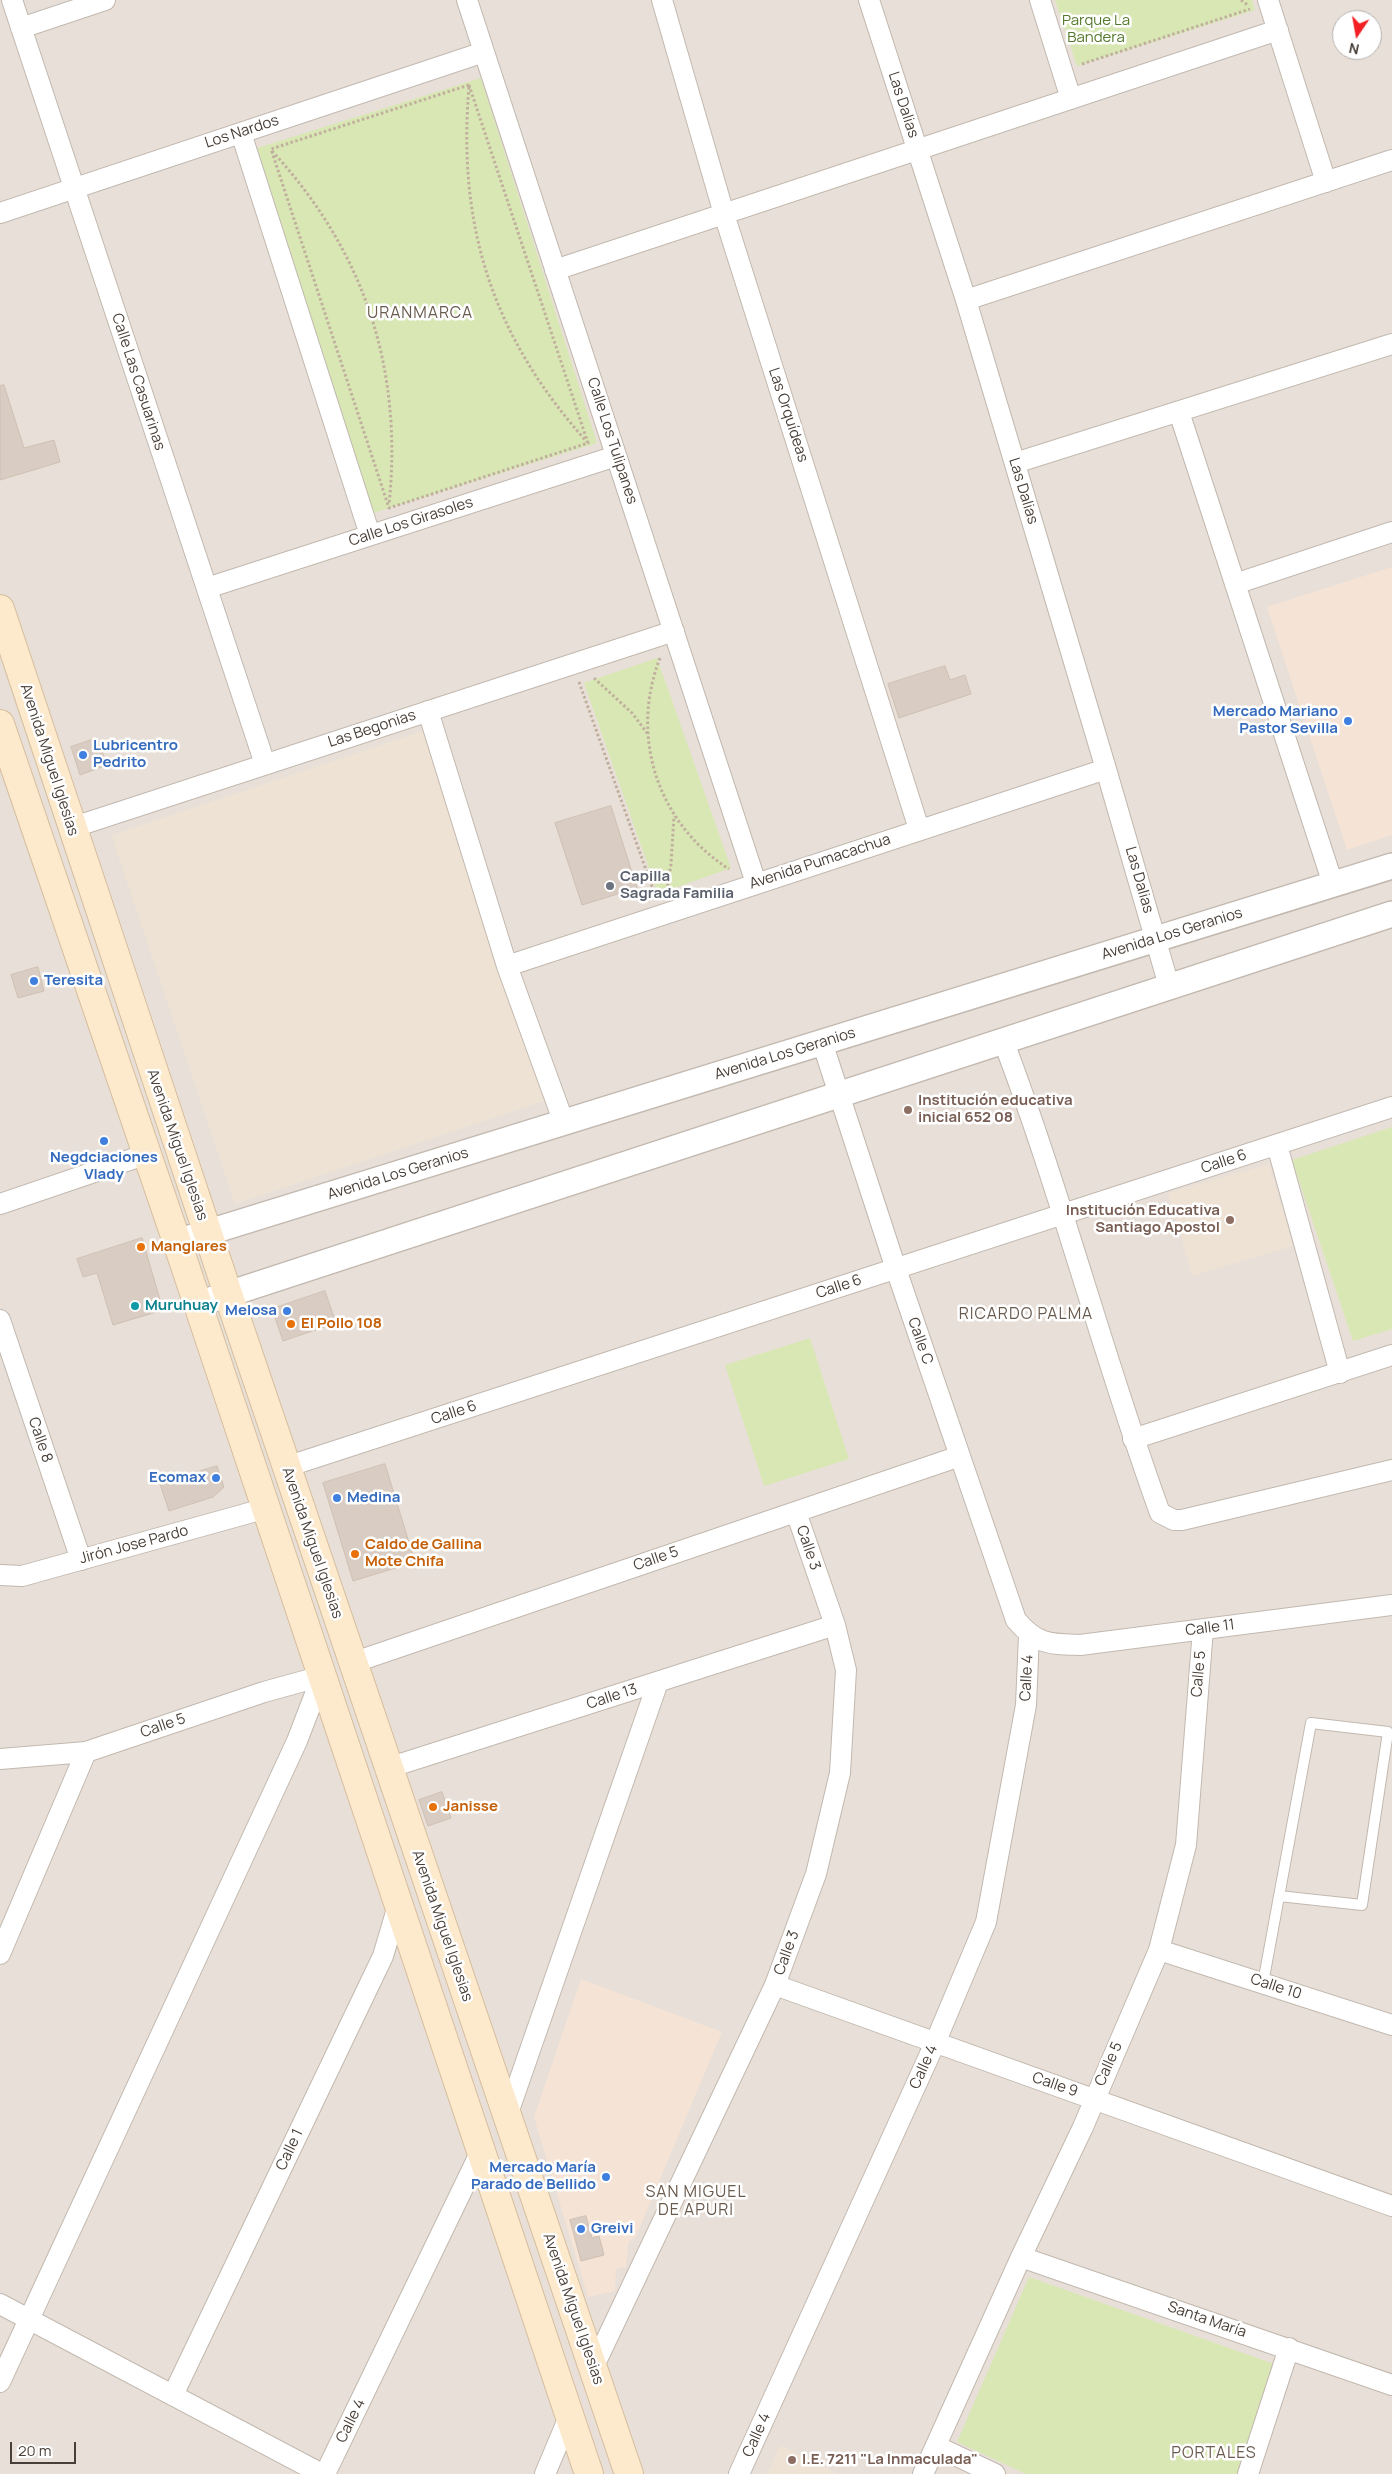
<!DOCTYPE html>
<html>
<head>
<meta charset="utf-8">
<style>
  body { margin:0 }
  #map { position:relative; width:1392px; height:2474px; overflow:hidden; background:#f4efe9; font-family:Manrope,sans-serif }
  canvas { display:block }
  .north { position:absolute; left:1332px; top:10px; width:50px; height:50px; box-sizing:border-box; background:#fff; border:1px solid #b6b2af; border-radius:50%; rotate:192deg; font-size:14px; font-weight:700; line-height:20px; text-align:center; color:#483f38 }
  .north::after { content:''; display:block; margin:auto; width:18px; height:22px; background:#f32124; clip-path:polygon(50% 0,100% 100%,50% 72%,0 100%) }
  .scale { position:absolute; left:10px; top:2442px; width:66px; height:22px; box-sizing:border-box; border:2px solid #483f38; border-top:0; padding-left:6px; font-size:15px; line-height:18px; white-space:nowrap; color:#483f38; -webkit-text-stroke:4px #fff; paint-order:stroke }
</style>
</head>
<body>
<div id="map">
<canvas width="1392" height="2474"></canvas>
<div class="north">N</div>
<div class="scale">20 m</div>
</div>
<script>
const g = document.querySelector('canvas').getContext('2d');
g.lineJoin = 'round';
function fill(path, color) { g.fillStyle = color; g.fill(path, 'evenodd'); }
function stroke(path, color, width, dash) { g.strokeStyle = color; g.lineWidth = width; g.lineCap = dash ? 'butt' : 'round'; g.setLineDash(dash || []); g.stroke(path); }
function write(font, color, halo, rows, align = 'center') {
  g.font = font + ' Manrope,sans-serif'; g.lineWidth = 5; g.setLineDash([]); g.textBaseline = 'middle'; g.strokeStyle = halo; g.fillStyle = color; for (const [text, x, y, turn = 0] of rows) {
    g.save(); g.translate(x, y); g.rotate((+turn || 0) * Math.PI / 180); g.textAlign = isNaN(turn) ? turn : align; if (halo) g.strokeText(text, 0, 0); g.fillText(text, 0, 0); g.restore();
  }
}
fill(new Path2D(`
  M0,0h1392v2474h-1392zM1342,20h30v30h-30z`), '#e8e0d8');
fill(new Path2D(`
  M1392,567v268l-45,15 -80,-243z
  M581,1979l141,53 -86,204 -8,7 -2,24 -10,2 -1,22 -27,6 -54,-180z`), '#f5e3d6');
fill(new Path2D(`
  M423,731l124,369 -312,104 -124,-369z
  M1269,1164l24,82 -101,30 -24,-83z
  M780,2445l59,29h-72z`), '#ede2d4');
fill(new Path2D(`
  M1055,0h197l3,10 -178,56z
  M481,78l116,365 -224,70 -116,-365z
  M657,658l74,210 -73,26 -74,-211z
  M1392,1127v202l-39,12 -61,-181z
  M810,1338l39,121 -85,27 -39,-121z
  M1029,2277l248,88 -36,109h-215l-69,-32z`), '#d8e7b4');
const building = new Path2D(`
  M4,385l20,63 30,-8 6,22 -60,18v-94z
  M945,666l5,14 15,-5 6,19 -72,24 -11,-34z
  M97,738l10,27 -27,10 -9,-28z
  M611,806l26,82 -55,17 -27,-82z
  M38,967l6,24 -26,7 -7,-23z
  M142,1238l21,72 -50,15 -16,-52 -14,4 -6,-18z
  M325,1291l11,32 -53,18 -11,-32z
  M385,1464l30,98 -62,19 -30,-98z
  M217,1466l7,21 -11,10 -44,14 -9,-27z
  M442,1792l9,26 -23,8 -9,-26z
  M586,2216l6,22 7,-2 5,19 -23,6 -11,-41z`);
fill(building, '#d9ccc2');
stroke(building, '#d0c0b2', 1);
const service = new Path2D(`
  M1263,1983l48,-260 77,9 -26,173 -83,-9`);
const minor = new Path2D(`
  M12,0l253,764
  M467,0l289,883
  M662,0l62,214 195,615
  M869,0l97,300 140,469 63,217
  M1040,0l31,99
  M1268,0l58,182
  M21,28l84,-28
  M241,133l129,402
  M0,213l484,-161
  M555,270l723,-240
  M966,300l426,-140
  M1179,412l154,472
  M1015,463l377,-119
  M1235,584l157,-52
  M207,588l409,-132
  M428,711l79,255 57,157
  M71,828l603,-197
  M507,966l599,-197
  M1003,1040c59,155 100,317 157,473l14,7h8l210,-50
  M822,1042l74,227 120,351c21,25 34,24 64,25l312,-40
  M1277,1145l63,228
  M0,1204l147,-50
  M0,1320l81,240
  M1133,1439l259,-84
  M286,1467l1106,-360
  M0,1575l22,1 245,-68
  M352,1663l608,-207
  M0,1759l86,-7 178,-60 58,-16
  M388,1768l447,-143
  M1159,1950l233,75
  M0,1954l86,-202
  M775,1985l617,221
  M507,2116l151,-434
  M1021,2257l371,128
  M0,2304l322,170
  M593,2368l182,-383 41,-111 24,-101 6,-103 -11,-45 -39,-113
  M0,2382l297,-641 25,-65
  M173,2395l210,-439 16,-54
  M936,2446l59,28
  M325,2474l156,-323
  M545,2474l24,-57
  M739,2474l196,-431 51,-121 40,-217 3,-70
  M923,2474l98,-217 62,-130 76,-177 27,-105 17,-216
  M1248,2474l41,-126`);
const tertiary = new Path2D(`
  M177,1242l1215,-376
  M198,1304l1194,-390`);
const secondary = new Path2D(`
  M0,609l228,685 401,1180
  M0,724l177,518 412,1232`);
stroke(service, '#c2b8af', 12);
stroke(minor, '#c2b8af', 22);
stroke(tertiary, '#c2b8af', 28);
stroke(secondary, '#d5bd9d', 30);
stroke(new Path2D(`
  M1241,0l8,6
  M1082,64l168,-55
  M469,85l119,358 -199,65 -118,-359z
  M469,87c-12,140 24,250 118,355
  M272,151c93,101 131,218 117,354
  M660,658c-31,79 -2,166 69,211
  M594,678l38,35 15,20
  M579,682l76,213
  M667,891l4,-27 3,-48`), '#c1af9e', 3, [2.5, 2.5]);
stroke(service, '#fff', 10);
stroke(minor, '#fff', 20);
stroke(tertiary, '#fff', 25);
stroke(secondary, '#fde9cb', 28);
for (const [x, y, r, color] of [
  [1348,721,5,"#3f7fe0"],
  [83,755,5,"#3f7fe0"],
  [610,886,5,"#6b7280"],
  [34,981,5,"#3f7fe0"],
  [908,1110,5,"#8d6e63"],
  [104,1141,5,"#3f7fe0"],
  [1230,1220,5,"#8d6e63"],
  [141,1247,5,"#e8710a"],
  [135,1306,5,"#0f9aa8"],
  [287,1311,5,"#3f7fe0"],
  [291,1324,5,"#e8710a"],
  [216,1478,5,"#3f7fe0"],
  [337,1498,5,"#3f7fe0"],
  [355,1554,5,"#e8710a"],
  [433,1807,5,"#e8710a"],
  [606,2177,5,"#3f7fe0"],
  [581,2229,5,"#3f7fe0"],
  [792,2460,5,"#8d6e63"]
]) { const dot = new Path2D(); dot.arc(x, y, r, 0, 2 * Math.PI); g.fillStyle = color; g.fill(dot); stroke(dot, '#fff', 2); }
write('15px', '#55792c', '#fff', [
  ["Parque La",1096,21],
  ["Bandera",1096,38]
]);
write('15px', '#483f38', '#fff', [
  ["Las Dalias",903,105,72],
  ["Los Nardos",242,132,-18],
  ["Calle Las Casuarinas",138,382,72],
  ["Las Orquídeas",788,415,72],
  ["Calle Los Tulipanes",612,441,72],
  ["Las Dalias",1023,491,73],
  ["Calle Los Girasoles",411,522,-18],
  ["Las Begonias",372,729,-18],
  ["Avenida Miguel Iglesias",49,760,72],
  ["Avenida Pumacachua",820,862,-18],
  ["Las Dalias",1139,880,74],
  ["Avenida Los Geranios",1172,934,-17],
  ["Avenida Los Geranios",785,1054,-17],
  ["Avenida Miguel Iglesias",177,1145,71],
  ["Calle 6",1224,1162,-18],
  ["Avenida Los Geranios",398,1174,-17],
  ["Calle 6",839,1287,-18],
  ["Calle C",920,1341,71],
  ["Calle 6",454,1413,-18],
  ["Calle 8",40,1440,71],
  ["Avenida Miguel Iglesias",312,1543,71],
  ["Jirón Jose Pardo",134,1545,-15],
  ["Calle 3",808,1548,71],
  ["Calle 5",656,1559,-19],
  ["Calle 11",1210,1628,-7],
  ["Calle 5",1199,1674,-85],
  ["Calle 4",1027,1678,-87],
  ["Calle 13",612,1697,-18],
  ["Calle 5",163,1726,-19],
  ["Avenida Miguel Iglesias",442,1926,71],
  ["Calle 3",787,1953,-70],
  ["Calle 10",1276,1987,18],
  ["Calle 5",1109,2064,-66],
  ["Calle 4",924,2067,-66],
  ["Calle 9",1055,2085,19],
  ["Calle 1",290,2150,-65],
  ["Avenida Miguel Iglesias",573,2309,71],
  ["Santa María",1207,2320,19],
  ["Calle 4",351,2421,-64],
  ["Calle 4",757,2435,-66]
]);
write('bold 15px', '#366cbe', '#fff', [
  ["Mercado Mariano",1338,712],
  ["Pastor Sevilla",1338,729],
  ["Lubricentro",93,746,"left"],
  ["Pedrito",93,763,"left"],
  ["Teresita",44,981,"left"],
  ["Negdciaciones",104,1158,"center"],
  ["Vlady",104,1175,"center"],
  ["Melosa",277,1311],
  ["Ecomax",206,1478],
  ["Medina",347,1498,"left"],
  ["Mercado María",596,2168],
  ["Parado de Bellido",596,2185],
  ["Greivi",591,2229,"left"]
], 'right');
write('bold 15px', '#5b616d', '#fff', [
  ["Capilla",620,877],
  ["Sagrada Familia",620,894]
], 'left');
write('bold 15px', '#785e54', '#fff', [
  ["Institución educativa",918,1101],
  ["inicial 652 08",918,1118],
  ["Institución Educativa",1220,1211,"right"],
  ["Santiago Apostol",1220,1228,"right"],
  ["I.E. 7211 \"La Inmaculada\"",802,2460]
], 'left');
write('bold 15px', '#c56008', '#fff', [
  ["Manglares",151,1247],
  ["El Pollo 108",301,1324],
  ["Caldo de Gallina",365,1545],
  ["Mote Chifa",365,1562],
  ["Janisse",443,1807]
], 'left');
write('bold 15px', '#0d838f', '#fff', [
  ["Muruhuay",145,1306]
], 'left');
g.letterSpacing = '1px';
write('16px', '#6a5b4f', '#fff', [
  ["URANMARCA",420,314],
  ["RICARDO PALMA",1026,1315],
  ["SAN MIGUEL",696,2193],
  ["DE APURI",696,2211],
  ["PORTALES",1214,2454]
]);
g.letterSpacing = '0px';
</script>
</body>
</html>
